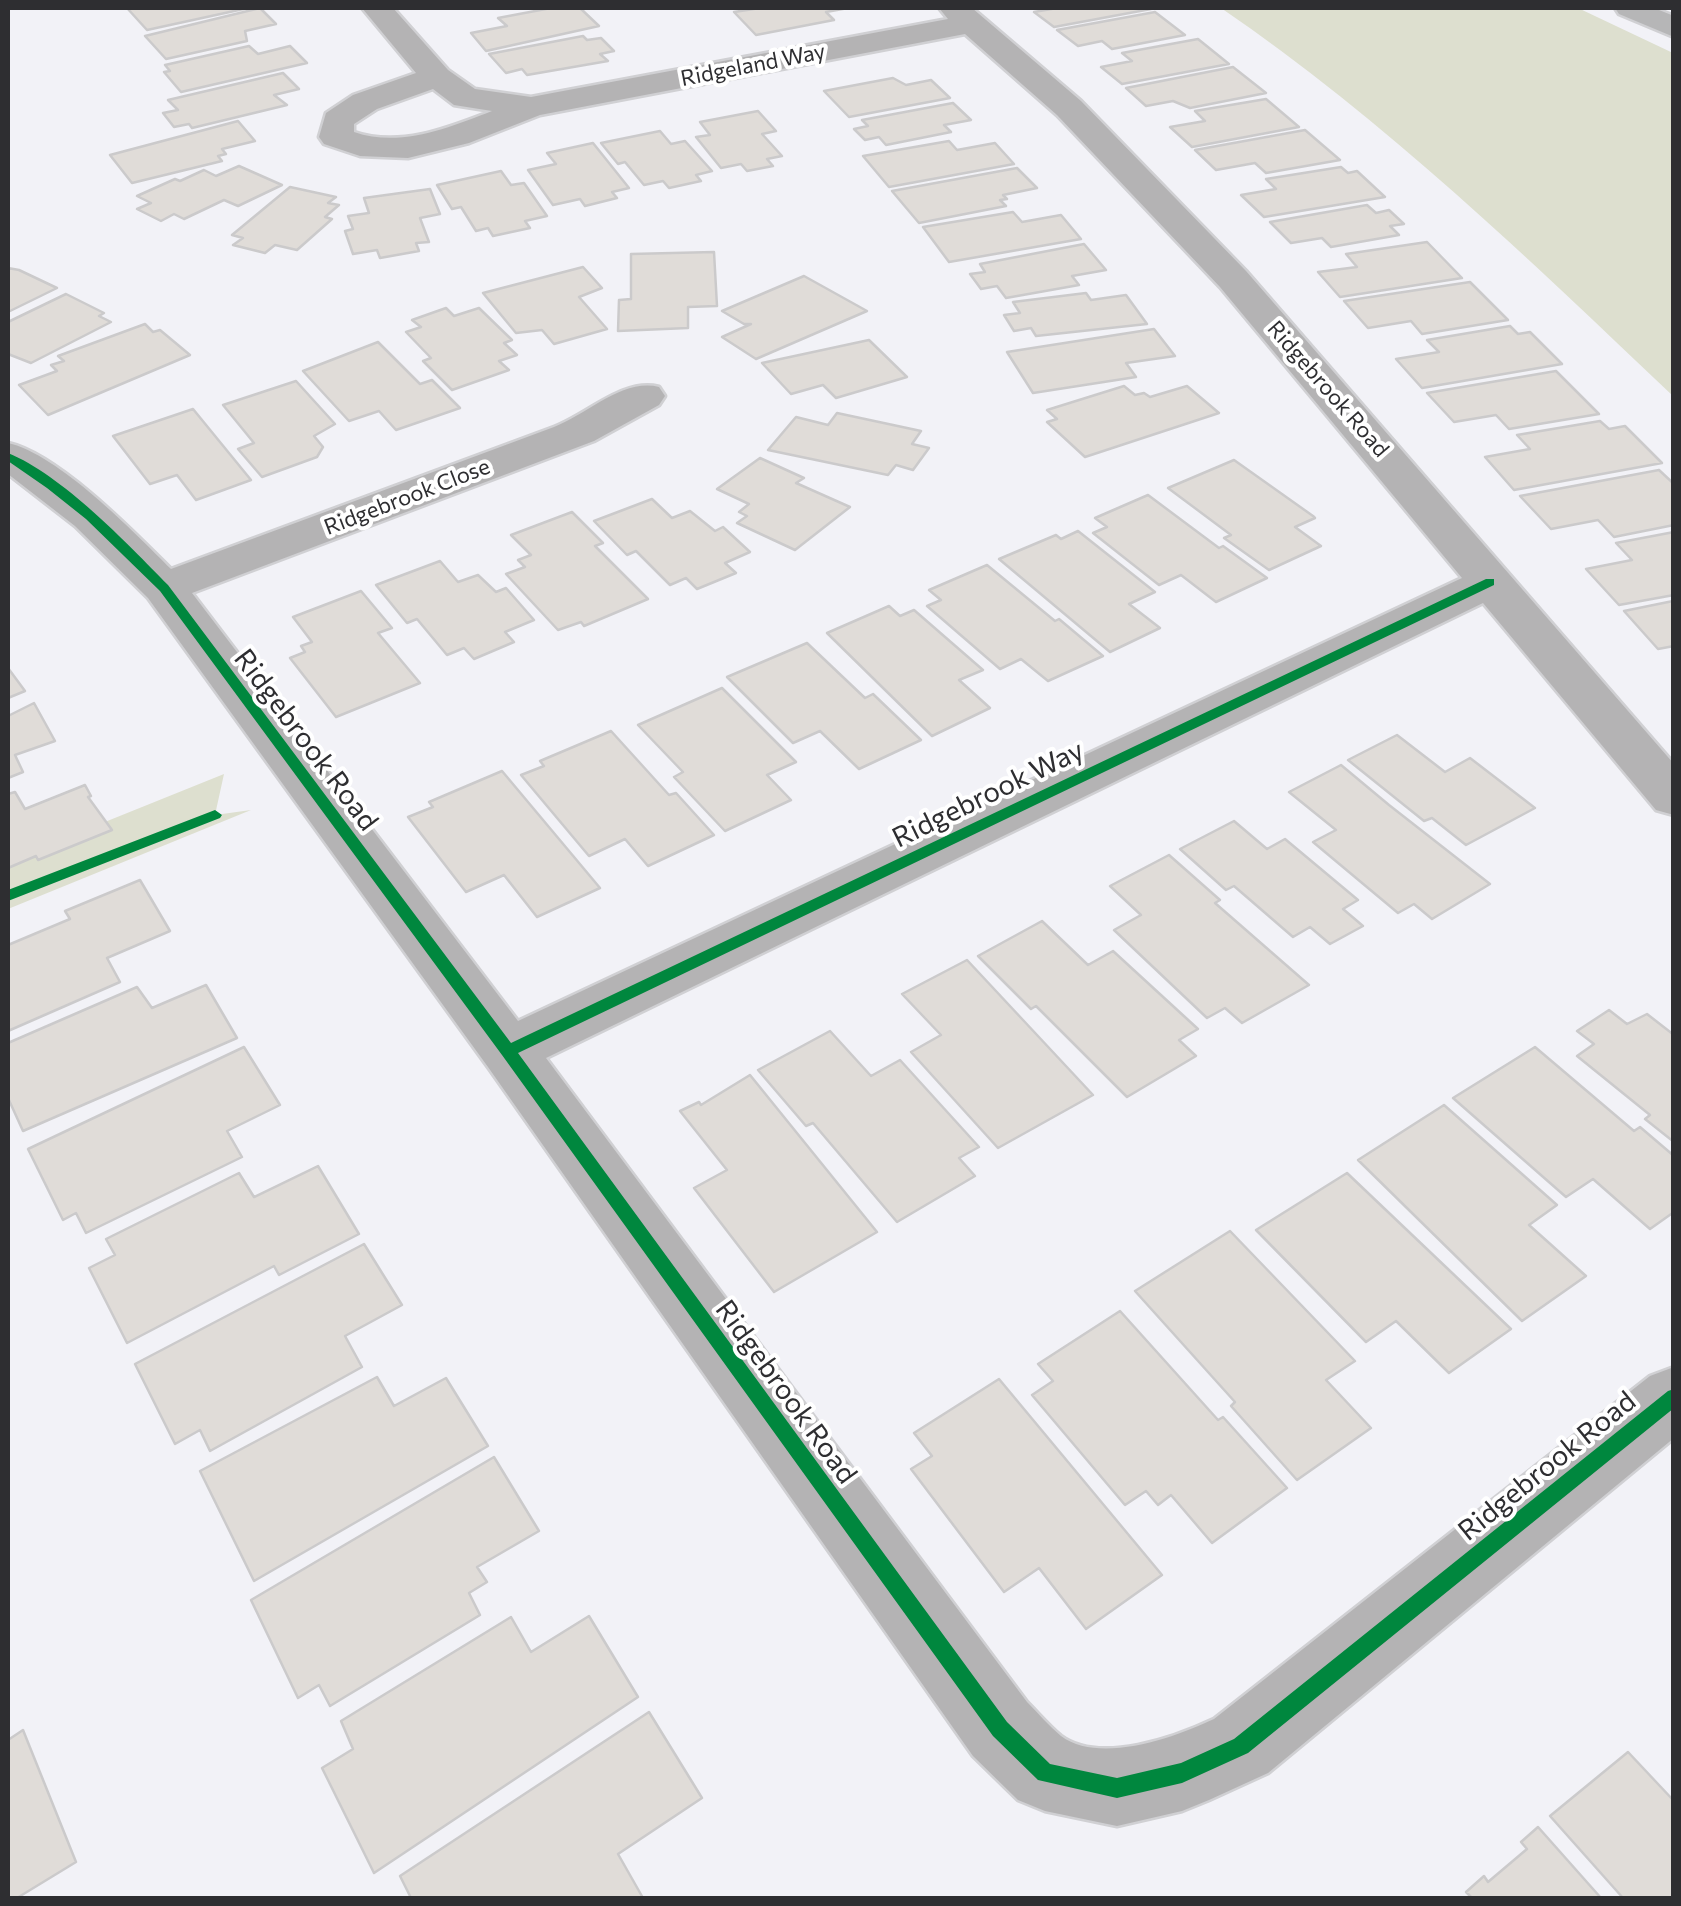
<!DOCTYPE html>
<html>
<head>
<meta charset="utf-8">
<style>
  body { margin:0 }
  #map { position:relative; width:1681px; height:1906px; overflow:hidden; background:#f2f2f7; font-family:Commissioner,sans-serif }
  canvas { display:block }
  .frame { position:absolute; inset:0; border:10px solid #2e2e31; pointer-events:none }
</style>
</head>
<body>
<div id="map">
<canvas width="1681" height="1906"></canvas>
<div class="frame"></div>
</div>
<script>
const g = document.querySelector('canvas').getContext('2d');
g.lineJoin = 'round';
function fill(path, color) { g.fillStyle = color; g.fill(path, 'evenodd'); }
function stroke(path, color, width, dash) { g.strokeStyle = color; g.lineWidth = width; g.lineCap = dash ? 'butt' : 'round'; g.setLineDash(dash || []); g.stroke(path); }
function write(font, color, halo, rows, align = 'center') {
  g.font = font + ' Commissioner,sans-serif'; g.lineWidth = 8; g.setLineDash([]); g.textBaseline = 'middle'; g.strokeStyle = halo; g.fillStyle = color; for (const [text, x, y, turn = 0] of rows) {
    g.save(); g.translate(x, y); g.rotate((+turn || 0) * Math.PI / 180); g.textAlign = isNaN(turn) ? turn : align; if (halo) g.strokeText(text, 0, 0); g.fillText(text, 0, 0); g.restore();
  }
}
fill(new Path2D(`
  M1221,8h357l95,45v343c-143,-136 -288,-276 -452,-388z
  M224,774l-9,41 36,-5 -243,99v-48z`), '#dddfcf');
const building = new Path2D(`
  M127,8h121l-101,22z
  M260,8l16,16 -31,7 2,10 -81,18 -21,-23z
  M551,8h29l19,18 -113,25 -15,-18 36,-7 -9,-8z
  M760,8h88l-22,4 8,8 -78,15 -22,-23z
  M1057,8h92l2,1 -97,18 -20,-15z
  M1155,12l30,23 -73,14 -10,-8 -24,5 -21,-16z
  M583,36l4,4 14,-2 13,13 -14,3 8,7 -81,14 -5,-6 -16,4 -17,-19z
  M1198,39l31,25 -107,20 -21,-17 31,-6 -10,-8z
  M249,46l9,8 32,-8 17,17 -126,29 -17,-20 6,-1 -5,-6z
  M1233,67l33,26 -76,15 -17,-7 -27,5 -20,-18z
  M283,73l16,16 -25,6 13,10 -95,23 -3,-4 -15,3 -11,-14 15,-3 -10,-10z
  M893,78l13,7 25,-5 19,18 -101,19 -25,-26z
  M1266,99l33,28 -107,20 -22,-20 35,-6 -10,-10z
  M953,103l18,17 -27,5 7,7 -65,13 -7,-8 -14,3 -11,-11 14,-3 -6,-6z
  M758,111l18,20 -14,3 20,22 -15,3 6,7 -26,5 -6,-7 -20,4 -25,-31 14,-2 -10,-13z
  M238,121l17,20 -33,8 4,5 -8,2 4,5 -90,22 -22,-28z
  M1305,130l35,30 -74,13 -11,-10 -39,7 -21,-20z
  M660,131l11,13 14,-3 27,30 -16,4 5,6 -32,7 -6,-7 -19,4 -19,-23 -7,2 -17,-21z
  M949,141l8,9 38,-7 19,21 -125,23 -26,-31z
  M593,143l36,45 -17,4 5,6 -32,8 -5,-7 -27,6 -25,-35 28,-6 -9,-11z
  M239,166l43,19 -44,21 -14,-6 -40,19 -10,-5 -13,7 -24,-12 14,-6 -14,-7 38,-17 5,2 24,-11 12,6z
  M1341,167l7,6 9,-2 28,26 -121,20 -23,-22 35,-6 -10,-10z
  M1017,168l20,20 -34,7 4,4 -7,1 6,6 -87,17 -27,-32z
  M501,171l10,14 13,-2 23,33 -22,5 5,7 -37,8 -5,-8 -12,3 -15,-24 -9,2 -15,-24z
  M290,187l46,10 -8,6 11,2 -14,12 7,2 -35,31 -22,-5 -10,8 -32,-8 10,-7 -11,-3z
  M430,189l10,25 -20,4 9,24 -13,1 3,8 -39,7 -3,-8 -24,4 -8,-23 8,-2 -5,-13 21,-3 -5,-15z
  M1367,205l9,8 13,-3 15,14 -14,2 9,9 -68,12 -9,-9 -31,5 -21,-21z
  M1013,212l9,10 39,-7 20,24 -132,23 -26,-35z
  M1427,242l35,36 -122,19 -22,-25 39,-5 -11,-13z
  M1084,244l22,26 -34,6 7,9 -73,13 -9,-12 -16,3 -11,-15 15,-2 -5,-8z
  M714,252l3,54 -29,1v21l-70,3 1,-31 12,-1v-45z
  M583,267l19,21 -23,9 28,32 -53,15 -12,-14 -26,3 -33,-40z
  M8,268l11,2 38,18 -49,24z
  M804,276l63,35 -111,48 -34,-22 29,-13h-7l-22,-13z
  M1470,282l38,38 -86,14 -11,-13 -43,7 -24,-27z
  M1086,293l5,7 35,-5 21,29 -111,12 -5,-8 -17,3 -10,-16 16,-2 -7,-11z
  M66,294l38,19 -5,3 12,6 -80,41 -23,-9v-32z
  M446,308l8,8 25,-8 33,32 -8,3 13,12 -18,6 10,9 -57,20 -29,-29 8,-3 -25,-26 15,-5 -9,-7z
  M145,324l8,8 7,-2 30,25 -142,60 -29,-30 38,-14 -6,-6 13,-4 -6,-5z
  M1510,326l8,8 12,-2 32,32 -140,24 -26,-29 43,-7 -12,-12z
  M1154,329l21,27 -49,7 10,14 -103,16 -26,-41z
  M869,340l38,37 -71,21 -13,-13 -32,9 -29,-31z
  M378,342l42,42 12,-4 28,28 -64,22 -17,-19 -30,10 -46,-50z
  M1556,371l43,43 -90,15 -13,-14 -42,7 -27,-29z
  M296,381l39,43 -21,12 9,11 -6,10 -55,20 -24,-28 16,-6 -31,-38z
  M1124,386l11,9 9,-2 6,4 37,-11 32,27 -134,44 -38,-35 10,-3 -10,-9z
  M193,409l58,71 -55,20 -19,-25 -27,9 -37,-48z
  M837,413l84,18 -9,13 17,4 -16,22 -17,-5 -8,10 -120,-25 28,-33 32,8z
  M1600,421l9,8 16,-3 37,37 -148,27 -29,-33 45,-8 -13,-14z
  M760,458l44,20 -8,5 54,24 -55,43 -58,-27 10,-7 -8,-4 10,-8 -32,-15z
  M1234,460l79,56 2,2 -20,9 26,19 -52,24 -45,-32 7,-3 -63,-47z
  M1659,470l15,14v41l-60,12 -16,-17 -47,9 -31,-33z
  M1148,495l71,53 4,-2 44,32 -51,24 -35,-27 -22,10 -66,-52 14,-6 -12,-9z
  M652,499l20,19 18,-7 25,20 8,-4 27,25 -25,11 11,10 -39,16 -11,-11 -16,7 -34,-34 -9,4 -33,-34z
  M572,512l31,31 -8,3 53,53 -64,27 -3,-4 -23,8 -52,-56 19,-7 -7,-7 13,-5 -20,-20z
  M1078,531l77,61 -26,12 31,24 -50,24 -111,-93 57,-24 5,4z
  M1674,532v63l-55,10 -33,-36 46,-9 -16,-17z
  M440,561l18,21 20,-7 18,17 10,-4 28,32 -29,12 9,10 -40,17 -10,-11 -17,7 -30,-36 -10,4 -31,-38z
  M987,565l68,56 4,-2 44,37 -55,25 -27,-22 -21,10 -73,-63 14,-6 -12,-10z
  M361,591l31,37 -14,5 42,50 -84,34 -46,-59 15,-6 -4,-6 11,-4 -19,-25z
  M1673,601l1,45 -16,3 -34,-38z
  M889,606l11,10 14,-6 69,60 -24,10 31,28 -58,28 -105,-103z
  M807,643l58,55 8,-4 48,46 -62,29 -39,-38 -27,12 -66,-66z
  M8,668l17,23 -17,7z
  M722,688l74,74 -29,13 24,25 -66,31 -51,-54 9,-5 -45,-47z
  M34,703l21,38 -40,14 8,17 -15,6v-62z
  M611,731l58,64 7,-2 38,42 -66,31 -23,-27 -36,17 -68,-81 23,-9 -4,-5z
  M1397,735l48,37 25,-14 65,50 -69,37 -34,-27 -8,3 -76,-61z
  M1341,765l48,40 101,79 -58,35 -18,-15 -16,9 -85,-71 23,-12 -47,-38z
  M502,771l98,117 -63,29 -33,-42 -38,17 -58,-75 25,-10 -4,-5z
  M85,785l6,11 -3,1 24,33 -74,30 -2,-4 -28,12v-74l7,-2 10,17z
  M1234,821l33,28 18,-10 73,61 -15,9 20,17 -33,18 -20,-17 -17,10 -59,-51 -8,4 -46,-41z
  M1169,855l51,45 -5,3 94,82 -67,38 -17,-15 -18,10 -93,-88 27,-15 -31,-29z
  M140,880l30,51 -63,27 13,24 -112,49v-86l62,-26 -5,-8z
  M1042,921l46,44 25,-14 85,78 -19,11 17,16 -69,41 -91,-91 -5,3 -53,-53z
  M967,960l126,135 -95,53 -87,-96 30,-17 -39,-41z
  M206,985l31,53 -214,93 -15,-33v-55l129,-56 15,21z
  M1609,1010l18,14 20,-10 27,21v107l-29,-23 5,-4 -73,-59 17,-12 -17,-13z
  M830,1031l41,45 29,-16 79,87 -20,11 16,18 -78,46 -84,-99 -7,3 -48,-56z
  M244,1047l36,58 -53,26 15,26 -156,76 -10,-20 -13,7 -35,-71z
  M1535,1047l99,84 6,-4 34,29v56l-24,17 -57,-50 -27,18 -113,-99z
  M750,1075l127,157 -103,60 -80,-104 33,-18 -47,-59 19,-9 2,3z
  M1444,1105l113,100 -28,20 57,51 -64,45 -164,-161z
  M318,1166l41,68 -80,41 -5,-9 -147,77 -38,-75 26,-13 -9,-16 133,-66 15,24z
  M1347,1173l164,156 -62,44 -53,-52 -30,21 -110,-112z
  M1230,1231l125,130 -29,19 45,48 -74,52 -66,-74 4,-4 -100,-111z
  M364,1244l38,61 -57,31 17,31 -152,84 -10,-21 -25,14 -40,-80z
  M1120,1311l98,109 5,-3 64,71 -75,55 -41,-48 -13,10 -12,-14 -21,14 -93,-110 21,-14 -15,-17z
  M377,1377l17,29 52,-28 42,68 -234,135 -54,-110z
  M999,1379l163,196 -76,54 -47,-61 -35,24 -93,-123 21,-13 -18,-23z
  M494,1457l45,74 -62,36 10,15 -18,11 11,22 -150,91 -11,-21 -21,13 -47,-98z
  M589,1616l49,81 -264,176 -52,-105 31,-19 -12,-28 170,-104 20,35z
  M649,1712l53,86 -84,56 25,44h-232l-11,-22z
  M23,1730l53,132 -59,36h-9v-158z
  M1628,1752l46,49v97h-51l-73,-82z
  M1538,1827l63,71h-129l-6,-6 18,-16 4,6 39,-33 -6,-7z`);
fill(building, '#e0dcd8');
stroke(building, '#cbcacb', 2.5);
const minor = new Path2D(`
  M362,8h31l55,62 27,19 56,8 417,-78 -9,-11h33l109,93 165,170 428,493v51l-18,-5 -173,-207 -937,455 481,644c11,11 22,24 34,34 39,29 115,1 153,-17l436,-343 24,-9v71l-406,335 -59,27 -27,11 -65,15 -72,-15 -27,-11 -45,-44 -485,-689 -340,-469 -73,-72 -67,-52v-31c50,11 126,89 163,126 128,-47 256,-95 383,-142 34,-13 69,-49 105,-40l6,9 -6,9 -65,36 -402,152 326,428 944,-443 -242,-291 -163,-172 -92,-81 -425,81 -71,28 -61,15 -48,-2 -36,-12 -5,-7 7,-24 27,-18 63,-22zM433,89l21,16 38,6c-44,17 -92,37 -138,21v-8l23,-15z`);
const major = new Path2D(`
  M1615,8h39l20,8v21l-55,-23z`);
stroke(minor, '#d0d0d3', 5);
stroke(major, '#d0d0d3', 5);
fill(minor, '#b4b3b4');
fill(major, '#b6b6b7');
fill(new Path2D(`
  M8,453c54,22 119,90 160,132l343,458 975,-464h8v6l-976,468 489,669 43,42 67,14 64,-15 53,-24 434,-348 6,-2v19l-426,345 -66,30 -65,15 -79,-18 -45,-44 -491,-681 -342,-464 -74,-72 -39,-31 -39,-27z
  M215,810l7,5 -2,3 -212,83v-11z`), '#00873e');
write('22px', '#2e2e31', '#fff', [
  ["Ridgeland Way",753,65,-11],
  ["Ridgebrook Road",1328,389,49],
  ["Ridgebrook Close",407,497,-21]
]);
write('28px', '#2e2e31', '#fff', [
  ["Ridgebrook Road",306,740,53],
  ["Ridgebrook Way",988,794,-26],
  ["Ridgebrook Road",786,1392,54],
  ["Ridgebrook Road",1547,1466,-39]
]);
</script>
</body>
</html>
